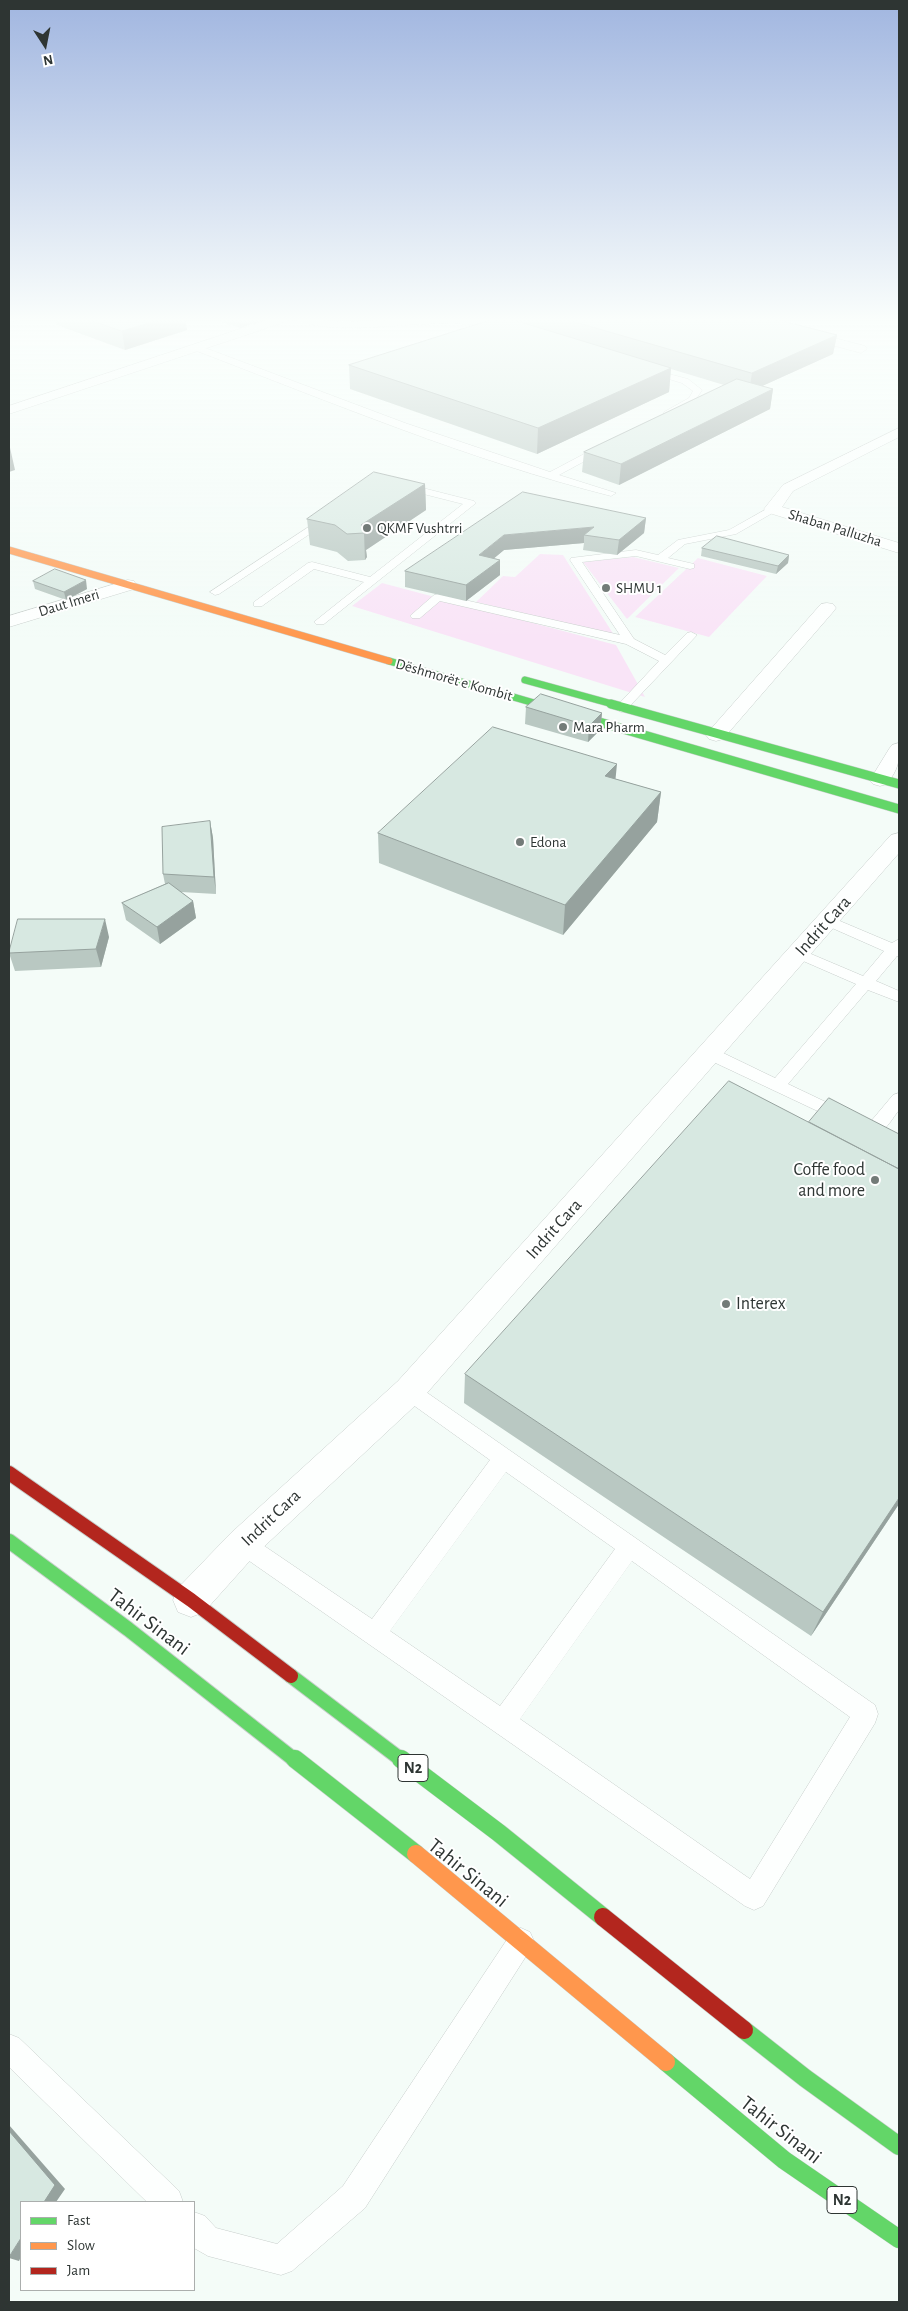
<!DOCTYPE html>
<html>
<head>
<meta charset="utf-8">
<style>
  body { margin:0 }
  #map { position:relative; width:908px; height:2311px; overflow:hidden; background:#f4fcf8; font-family:"Alegreya Sans",sans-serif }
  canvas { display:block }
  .frame { position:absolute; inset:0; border:10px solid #2e3533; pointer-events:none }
  .legend { position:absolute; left:20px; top:2201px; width:175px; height:90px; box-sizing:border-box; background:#fff; border:1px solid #abaead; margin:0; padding:6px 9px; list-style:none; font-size:15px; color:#2e3533 }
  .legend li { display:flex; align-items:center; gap:10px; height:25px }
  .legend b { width:25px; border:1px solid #abaead }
  .north { position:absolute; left:20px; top:20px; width:50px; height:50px; -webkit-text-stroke:4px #fff; paint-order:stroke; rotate:169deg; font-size:14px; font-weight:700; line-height:20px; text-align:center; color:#2e3533 }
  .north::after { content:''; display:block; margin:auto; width:18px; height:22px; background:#2e3533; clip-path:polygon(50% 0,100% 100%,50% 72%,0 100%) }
</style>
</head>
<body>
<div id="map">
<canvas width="908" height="2311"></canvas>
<div class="frame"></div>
<ul class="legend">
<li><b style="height:6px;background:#63d668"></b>Fast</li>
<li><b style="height:6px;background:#ff974d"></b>Slow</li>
<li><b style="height:6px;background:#b3261e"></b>Jam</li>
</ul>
<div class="north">N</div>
</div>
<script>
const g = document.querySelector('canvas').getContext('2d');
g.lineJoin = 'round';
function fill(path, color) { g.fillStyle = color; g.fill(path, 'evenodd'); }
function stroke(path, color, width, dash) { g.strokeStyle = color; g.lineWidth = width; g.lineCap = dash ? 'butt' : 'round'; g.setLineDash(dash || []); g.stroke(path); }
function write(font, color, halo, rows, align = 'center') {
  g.font = font + ' "Alegreya Sans",sans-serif'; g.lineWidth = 4; g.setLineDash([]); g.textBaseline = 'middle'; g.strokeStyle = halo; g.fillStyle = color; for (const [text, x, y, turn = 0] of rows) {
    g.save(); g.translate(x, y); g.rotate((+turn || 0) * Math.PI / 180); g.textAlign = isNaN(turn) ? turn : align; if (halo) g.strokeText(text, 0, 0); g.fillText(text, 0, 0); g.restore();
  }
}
fill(new Path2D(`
  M540,554l23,1 51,80 -138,-33 27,-26 12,1z
  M633,557l46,11 -52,51 -44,-57z
  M698,558l69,18 -58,61 -74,-20z
  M382,583l234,62 29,52 -293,-91z`), '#f9e4f7');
const lane = new Path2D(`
  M292,317c16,-2 33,5 49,5 35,1 143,-13 168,5l-4,2c-20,-4 -40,-6 -61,-6 -35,0 -125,14 -152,-6z
  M194,346h6l205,77 145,49 51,-27h6v4l-48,26 57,18 -5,3c-142,-36 -280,-94 -417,-146z
  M646,368l42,11 14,11c-6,11 -24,28 -38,26v-4l25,-14 4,-7 -11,-8 -36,-11z
  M403,483l71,18 2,2 -152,121h-8l-2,-2 50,-40 -50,-13 -52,37h-8v-4l54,-39 4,-1 58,15 93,-73 -63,-16 -2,-2z
  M772,506l5,3 -1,2 -40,23 -51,10 -17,14 26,6v4l-4,1 -54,-13 -54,6 52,77 31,16 22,-22 4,-1 6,3 -72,76 -4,1 -6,-4 44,-47 -33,-17 -186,-43 -20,17h-8l-2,-2 24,-21 4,-1 182,41 -50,-75 1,-2 65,-8 22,5 20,-15 51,-10z
  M327,515l5,3 -1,2 -112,74 -4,1 -5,-3z
  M828,916l64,27 7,-4v18l-2,-1 -21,25 23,10v11l-31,-12 -80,94 61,29 3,4 -3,4 -6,2 -138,-65 -2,-4 2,-4 6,-2 6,2 58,28 81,-94 -62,-27 -3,-3 3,-3h10l59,25 21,-25 -61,-27 -2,-3 2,-3z
  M899,1093v17c-8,10 -17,29 -32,24l-3,-4 3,-4 26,-31z
  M409,1382l7,3 459,320 3,9 -3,9 -112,183 -9,4 -9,-4 -510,-355 -3,-7 3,-7 8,-3 8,3 121,82 118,-159 -88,-63 -3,-6 3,-6zM506,1472l109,77 -115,157 -110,-75zM632,1561l218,156 -100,162 -230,-160z
  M521,1928l9,4 4,9 -4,9 -165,258 -73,63 -11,4 -73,-19 -14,-8v-36l11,4 11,12 61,16 66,-58 169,-254z
  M9,2034l10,4 160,153 4,11h-36l-138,-135z`);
const street = new Path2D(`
  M9,317h12l-2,3 -10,2z
  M276,317h17l-2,3 -282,94v-8z
  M736,317h18l111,29 2,3 -6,4 -123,-33z
  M899,428v9l-106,54 -11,16 117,36v10l-133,-41 -2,-3 19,-24z
  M128,580l6,1 2,4 -2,4 -125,38v-11z
  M827,603l6,1 3,4 -3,4 -110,127 -7,2 -7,-2 -3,-4 3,-4 112,-127z
  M899,743c1,19 -1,26 -12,41l-7,2 -7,-2 -3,-4 19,-31 3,-4z
  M899,833v20l-479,548 -165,154 -51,57 -13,5 -13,-5 -5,-12 5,-12 53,-55 167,-152 493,-546z`);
const fastFar3 = new Path2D(`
  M389,661l152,44
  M525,680l91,25`);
const fastFar2 = new Path2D(`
  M537,704l362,105
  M611,704l288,80`);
const fastFar1 = new Path2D(`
  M9,1541l119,88 168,132
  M291,1676l112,85`);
const fast = new Path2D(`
  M295,1759l121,95
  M401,1759l98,74 104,84
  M744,2030l61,48 94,68
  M666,2062l118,98 115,79`);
const slowFar1 = new Path2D(`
  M9,550l380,111`);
const slow = new Path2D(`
  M416,1854l250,208`);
const jamFar1 = new Path2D(`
  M9,1473l182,127 100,76`);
const jam = new Path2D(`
  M603,1917l141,113`);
stroke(lane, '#c7cecb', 1);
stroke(street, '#c7cecb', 1);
stroke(fastFar3, '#c7cecb', 8);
stroke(fastFar2, '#c7cecb', 10);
stroke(fastFar1, '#c7cecb', 16);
stroke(fast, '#c7cecb', 19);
stroke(slowFar1, '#c7cecb', 8);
stroke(slow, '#c7cecb', 19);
stroke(jamFar1, '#c7cecb', 16);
stroke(jam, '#c7cecb', 19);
fill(lane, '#fdfffe');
fill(street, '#fdfffe');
stroke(fastFar3, '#63d668', 7);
stroke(fastFar2, '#63d668', 9);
stroke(fastFar1, '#63d668', 14);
stroke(fast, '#63d668', 18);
stroke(slowFar1, '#ff974d', 7);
stroke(slow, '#ff974d', 18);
stroke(jamFar1, '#b3261e', 14);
stroke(jam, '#b3261e', 18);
fill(new Path2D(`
  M56,317h129l2,13 -62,20 -68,-25z
  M220,317h51l-31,11 -19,-6z
  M517,317h250l70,18 -4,19 -71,32 11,3 -3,20 -151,76 -37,-13 2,-20 140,-67 -53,-16 -2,23 -132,62 -187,-65 -1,-24 168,-45z
  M425,484l1,26 -60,40 1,7 -2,3 -17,1 -11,-9 -27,-7 -3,-26z
  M646,518l-2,15 -27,22 -34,-5 1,-7 -80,7 -10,8 6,2v15l-34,26 -61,-14v-16z
  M702,548l87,7 -1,8 -12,11 -75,-18z
  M33,581l54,8 -21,11 -31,-11z
  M526,707l76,6 -2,17 -12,12 -63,-18z
  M616,779l45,13 -4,30 -94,113 -184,-72 -1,-30z
  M210,821l3,17 3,56 -35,-2 12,9 3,17 -36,26 -34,-24 -4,-17 43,-19 -2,-10z
  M109,937l-8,30 -86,4 -6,-18z
  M465,1374l434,130 -88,132 -347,-233z`), '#b9c8c2');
fill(new Path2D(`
  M169,317h16l2,13 -62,20 -3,-19z
  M239,317h32l-31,11z
  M837,335l-4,19 -84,38 3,-19z
  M671,368l-2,24 -132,62 1,-26z
  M773,389l-3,20 -151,76 2,-21z
  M9,443l6,27 -6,2z
  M425,484l1,26 -60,40 1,7 -2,3 -1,-27 -3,-8z
  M646,518l-2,15 -27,22 2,-15z
  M594,527l-10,8v8l-80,7 -25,21v-16l25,-20z
  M789,555l-1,8 -12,11 2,-8z
  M500,560v15l-34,26v-16z
  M86,580l1,9 -21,11 -2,-8z
  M602,713l-2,17 -12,12 1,-16z
  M617,764l-3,30 -9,-18z
  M661,792l-4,30 -94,113 2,-30z
  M210,821l3,17 3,56 -2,-17z
  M193,901l3,17 -36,26 -3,-17z
  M105,919l4,18 -8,30 -5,-18z
  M899,1498v6l-88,132 12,-24z
  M9,2125l56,64 -9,13h-12l-35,-71z
  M21,2238v19l-2,4 -10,-3v-1z`), '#96a29e');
const building = new Path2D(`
  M81,317h37l3,1 4,-1h44l-47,14z
  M500,317h4l167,51 -133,60 -189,-63z
  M558,317h209l70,18 -85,38z
  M737,379l36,10 -152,75 -37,-12z
  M374,472l51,12 -64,41 4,5 -1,3 -17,1 -12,-9 -28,-6z
  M523,492l123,26 -27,22 -35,-5 10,-8 -90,8 -25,20 21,5 -34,25 -61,-14z
  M717,536l72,19 -11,11 -76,-18z
  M55,569l31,11 -22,12 -31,-11z
  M541,694l61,19 -13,13 -63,-19z
  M493,727l124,37 -12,12 56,16 -96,113 -187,-72z
  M210,821l4,56 -51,-3 -1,-47z
  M169,883l24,18 -36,26 -35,-24z
  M18,919h87l-9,30 -87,4z
  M729,1081l170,88v329l-76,114 -358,-238z
  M829,1098l70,36v35l-90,-47z
  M9,2131l46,54 -11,17h-23v36l-12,19z`);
fill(building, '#d7e8e1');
stroke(building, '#96a29e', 1);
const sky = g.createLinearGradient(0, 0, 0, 640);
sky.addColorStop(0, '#a1b6e0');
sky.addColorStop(0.5, '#fafefc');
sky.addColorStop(1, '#fafefc00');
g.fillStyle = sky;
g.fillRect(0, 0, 908, 640);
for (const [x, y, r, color] of [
  [367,528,5,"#737b78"],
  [606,588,5,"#737b78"],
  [563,727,5,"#737b78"],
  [520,842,5,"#737b78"],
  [875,1180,5,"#737b78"],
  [726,1304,5,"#737b78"]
]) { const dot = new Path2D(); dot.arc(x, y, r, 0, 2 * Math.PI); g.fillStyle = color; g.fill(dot); stroke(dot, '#fff', 2); }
write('15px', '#2e3533', '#fff', [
  ["QKMF Vushtrri",377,528],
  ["SHMU 1",616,588],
  ["Mara Pharm",573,727],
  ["Edona",530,842]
], 'left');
write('15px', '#2e3533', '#fff', [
  ["Shaban Palluzha",835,528,17],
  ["Daut Imeri",69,603,-17],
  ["Dëshmorët e Kombit",454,680,16]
]);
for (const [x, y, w] of [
  [413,1768,30],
  [842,2200,30]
]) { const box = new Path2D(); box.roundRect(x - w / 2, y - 13.5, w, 27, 4); g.fillStyle = '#fff'; g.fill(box); stroke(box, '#2e3533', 1); }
write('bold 16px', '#2e3533', null, [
  ["N2",413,1768],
  ["N2",842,2200]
]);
write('18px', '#2e3533', '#fff', [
  ["Indrit Cara",823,926,-48],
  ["Indrit Cara",554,1229,-48],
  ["Indrit Cara",271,1518,-43]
]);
write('18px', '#2e3533', '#fff', [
  ["Coffe food",865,1170],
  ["and more",865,1191],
  ["Interex",736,1304,"left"]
], 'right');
write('21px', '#2e3533', '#fff', [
  ["Tahir Sinani",149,1622,37],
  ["Tahir Sinani",468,1873,39],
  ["Tahir Sinani",781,2130,38]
]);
</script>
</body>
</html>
